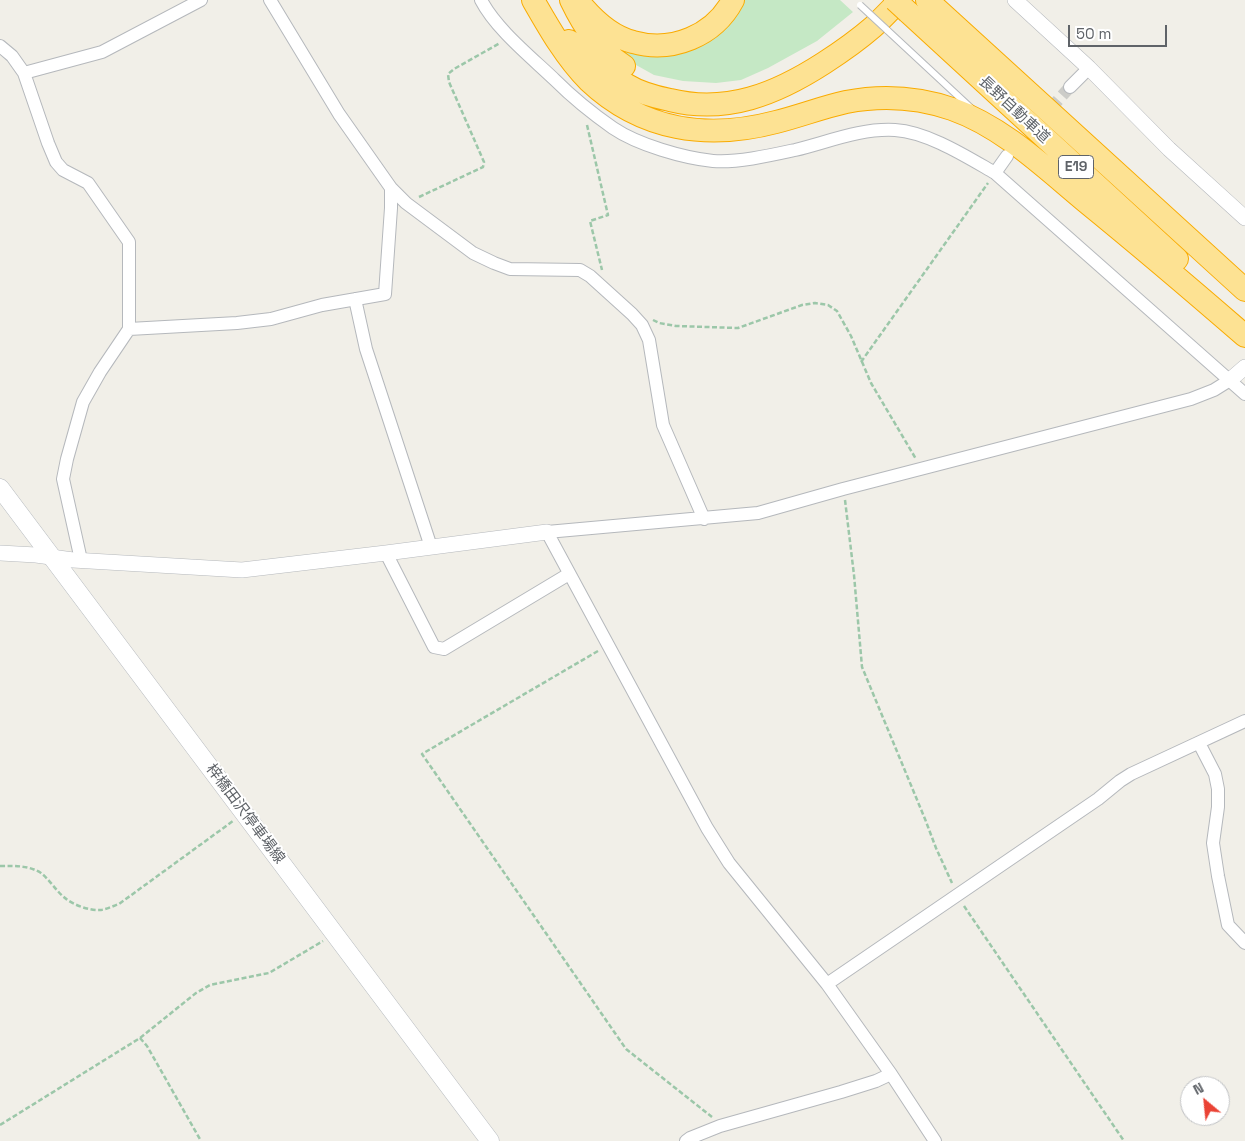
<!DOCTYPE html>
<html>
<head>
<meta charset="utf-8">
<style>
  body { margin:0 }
  #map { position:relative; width:1245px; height:1141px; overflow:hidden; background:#f1efe8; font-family:"Space Grotesk",sans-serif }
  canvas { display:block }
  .north { position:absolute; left:1180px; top:1076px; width:50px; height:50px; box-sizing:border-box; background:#fff; border:1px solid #bfc1c3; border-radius:50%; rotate:332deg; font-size:14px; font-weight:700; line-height:20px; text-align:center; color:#5f6368 }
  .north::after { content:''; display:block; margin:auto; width:18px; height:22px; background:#ea4335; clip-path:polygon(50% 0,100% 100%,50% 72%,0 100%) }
  .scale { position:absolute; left:1068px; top:25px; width:99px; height:22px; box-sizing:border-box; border:2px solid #5f6368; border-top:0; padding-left:6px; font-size:15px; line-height:18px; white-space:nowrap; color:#5f6368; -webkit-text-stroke:4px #fff; paint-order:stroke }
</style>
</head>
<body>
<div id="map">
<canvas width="1245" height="1141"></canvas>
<div class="north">N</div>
<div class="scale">50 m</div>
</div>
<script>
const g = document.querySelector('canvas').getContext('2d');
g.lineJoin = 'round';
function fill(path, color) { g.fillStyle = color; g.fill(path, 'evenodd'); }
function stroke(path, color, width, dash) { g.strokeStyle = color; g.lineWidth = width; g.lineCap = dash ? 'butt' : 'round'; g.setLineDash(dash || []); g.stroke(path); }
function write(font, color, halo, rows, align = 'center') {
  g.font = font + ' "Space Grotesk","Noto Sans JP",sans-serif'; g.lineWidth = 4; g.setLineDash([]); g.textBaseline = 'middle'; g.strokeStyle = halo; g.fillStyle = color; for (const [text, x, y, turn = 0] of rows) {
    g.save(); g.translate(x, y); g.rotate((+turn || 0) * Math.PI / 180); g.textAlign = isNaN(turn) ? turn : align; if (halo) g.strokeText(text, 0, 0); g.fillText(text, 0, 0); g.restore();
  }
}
fill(new Path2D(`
  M741,0h99l13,12 -36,29 -49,27 -27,12 -25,3 -33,-2 -29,-6 -34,-19 5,-8 41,6z`), '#c5e8c5');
stroke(new Path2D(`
  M1014,149l56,-62`), '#ccccc8', 12, [12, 6]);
const service = new Path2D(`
  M887,30l85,79`);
const minor = new Path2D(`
  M270,0l69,114 52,74 15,15 67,50 21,10 16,6 70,1 10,6 42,38 10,11 7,15 14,85 41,94
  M481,0c15,29 50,57 74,80 18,18 38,34 58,48 25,17 71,30 100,33 24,2 59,-6 82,-11 33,-8 66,-22 100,-20 33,2 72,27 100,43l250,221
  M0,46l12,10 12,17 24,70 8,19 7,8 25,13 41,59v87l-29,43 -17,30 -16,57 -4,20 18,81
  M24,73l78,-21 99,-52
  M1070,87l19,-19
  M995,173l12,-17
  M355,299l11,50 65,198
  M129,329l108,-6 34,-4 51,-14 63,-11 6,-86v-20
  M386,553l48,94 10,2 125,-75
  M1199,743l16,31 3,15v18l-5,36 5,33 10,49 17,18
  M827,984l271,-185 22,-18 11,-7 114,-53
  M686,1141l4,-3 30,-12 121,-34 35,-11 15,-7
  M935,1141l-44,-67 -64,-90 -98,-121 -22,-35 -160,-296 211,-19 85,-24 348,-90 23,-9 16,-10`);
const tertiary = new Path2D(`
  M1015,0l74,68 80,81 76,69
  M1230,380l15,-13
  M0,553l36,2 37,5 169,10 144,-17 161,-21`);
const secondary = new Path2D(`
  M0,488l490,653`);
const motorway = new Path2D(`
  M533,0c16,28 33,58 56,81 53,50 119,59 187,41 24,-6 47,-15 70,-20 36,-7 71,-5 106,7 51,18 92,58 133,92 54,44 107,89 160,135
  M571,0c13,27 28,50 53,66
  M927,0l318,290
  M583,7c13,15 30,30 50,35 39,11 81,-6 100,-42
  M908,12l269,247
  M569,41c19,16 37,32 58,44 13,8 28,12 43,15 57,14 106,-6 154,-37 17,-11 34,-23 49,-36 9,-8 18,-18 27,-27`);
stroke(service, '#b5b8bc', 8);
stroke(minor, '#b5b8bc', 14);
stroke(tertiary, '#b5b8bc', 16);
stroke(secondary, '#b6babf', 19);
stroke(motorway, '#f9ab00', 24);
stroke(new Path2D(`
  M587,125l21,90 -18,6 12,49
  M419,197l64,-30 1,-5 -35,-80 -1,-8 6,-5 46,-26
  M653,320l6,3 17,3 62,2 64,-23 13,-2 13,2 9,6 14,25 20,47 45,76
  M861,362l127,-179
  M845,500l9,75 8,92 63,152 11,29 16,35
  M598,651l-176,103 204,295 86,68
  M0,866c15,0 28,-1 41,7 9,7 15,18 24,25 8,7 25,13 36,12 6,-1 12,-4 18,-6l114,-83
  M964,906l160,235
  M140,1038l7,8 54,95
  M0,1125l140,-87 56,-45 14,-8 59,-12 54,-32`), '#9cc7a9', 2.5, [5, 2.5]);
stroke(service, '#fff', 6);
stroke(minor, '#fff', 12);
stroke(tertiary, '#fff', 15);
stroke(secondary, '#fff', 18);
stroke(motorway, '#fde293', 22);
const serviceBridge = new Path2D(`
  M860,5l27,25`);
const motorwayBridge = new Path2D(`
  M895,0l13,12`);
stroke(serviceBridge, '#b5b8bc', 8, []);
stroke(motorwayBridge, '#f9ab00', 24, []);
stroke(serviceBridge, '#fff', 6);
stroke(motorwayBridge, '#fde293', 22);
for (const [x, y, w] of [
  [1076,167,35]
]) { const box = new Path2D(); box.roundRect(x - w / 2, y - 11.5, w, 23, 4); g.fillStyle = '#fff'; g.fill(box); stroke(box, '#5f6368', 1); }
write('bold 14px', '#5f6368', null, [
  ["E19",1076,167]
]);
write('15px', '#5f6368', '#fff', [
  ["長野自動車道",1014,110,43],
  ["梓橋田沢停車場線",245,814,53]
]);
</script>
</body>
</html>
